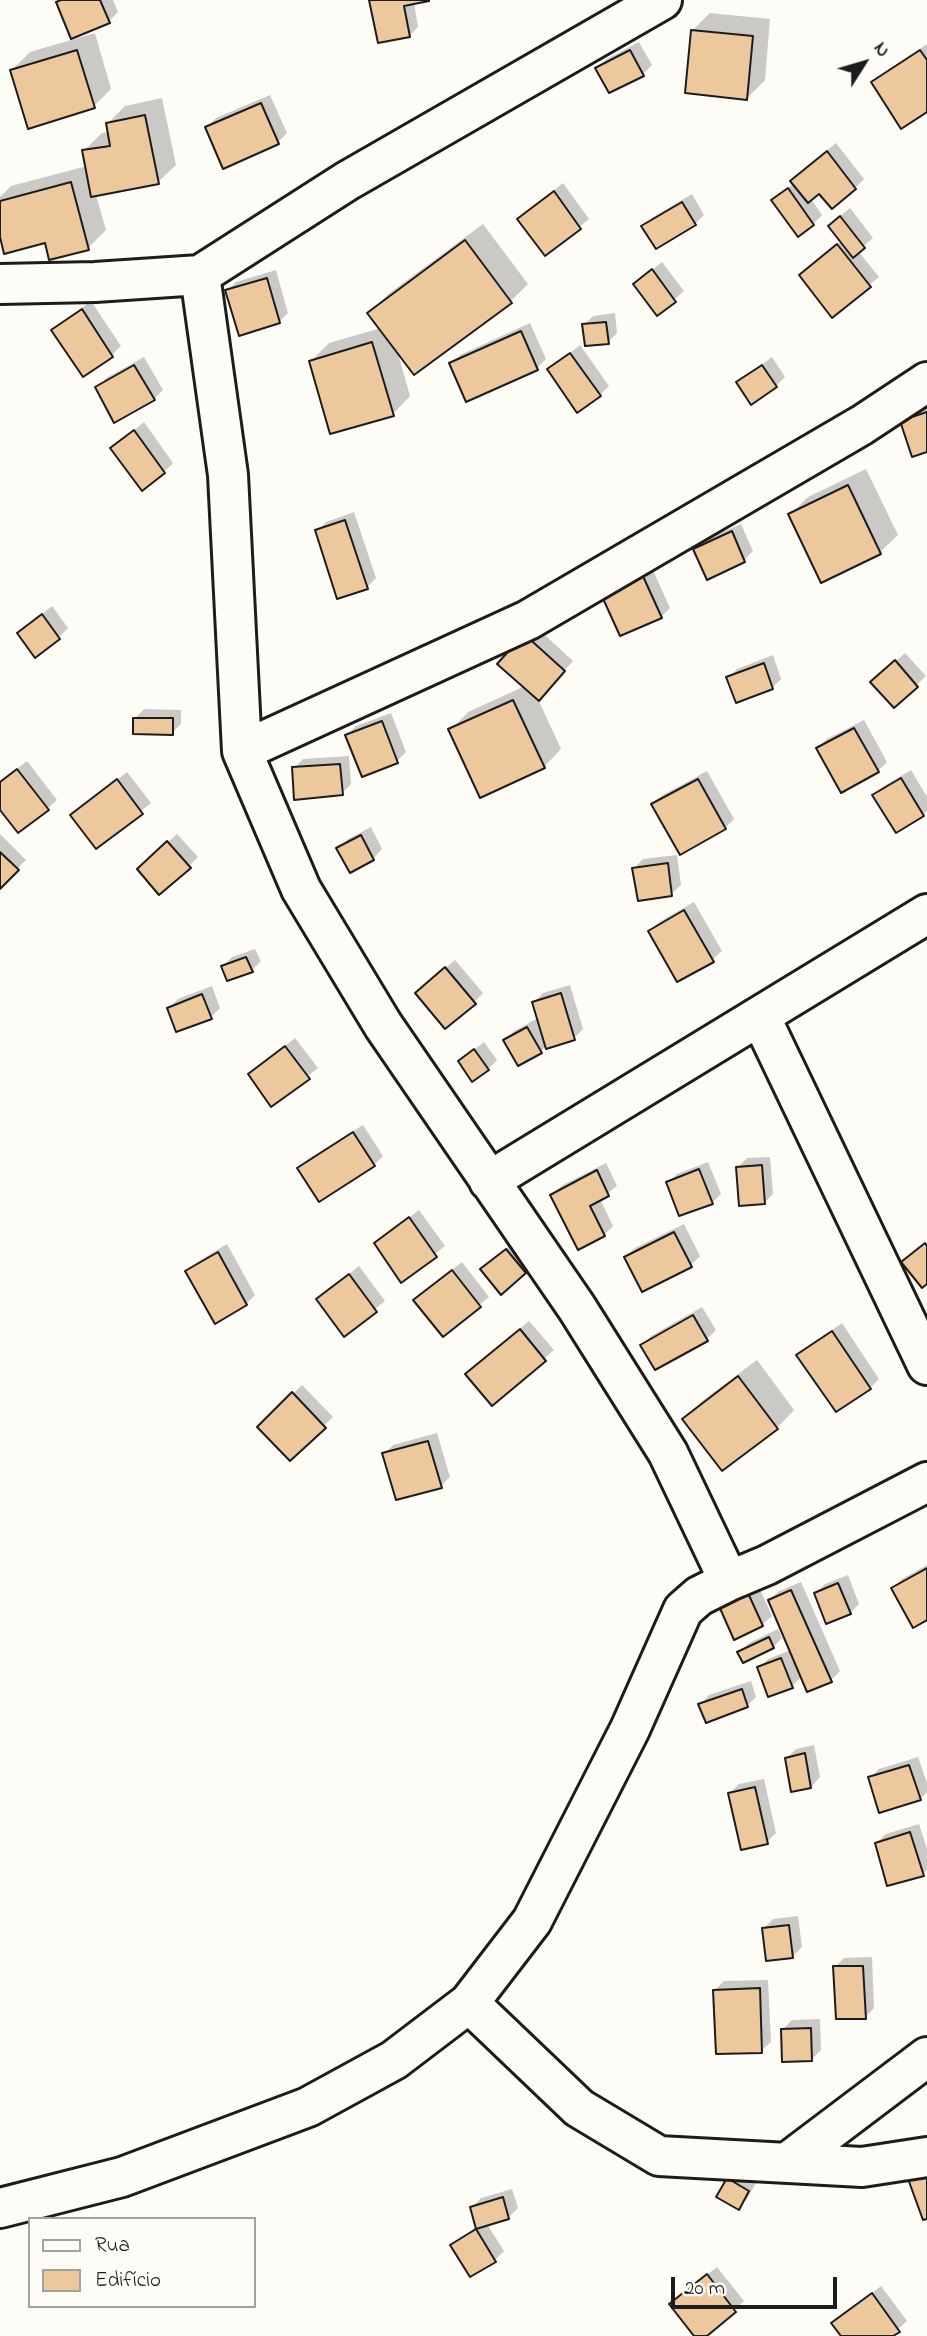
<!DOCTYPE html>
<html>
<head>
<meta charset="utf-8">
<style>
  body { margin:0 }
  #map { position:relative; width:927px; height:2336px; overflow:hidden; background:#fdfcf7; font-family:"Indie Flower",sans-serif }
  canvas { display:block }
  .legend { position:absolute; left:28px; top:2217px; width:228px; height:91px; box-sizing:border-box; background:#fdfcf7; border:2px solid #a3a29f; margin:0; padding:9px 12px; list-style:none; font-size:21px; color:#1c1c1c }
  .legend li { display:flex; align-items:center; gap:14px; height:35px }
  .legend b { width:35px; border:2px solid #a3a29f }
  .north { position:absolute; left:829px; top:28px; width:70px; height:70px; -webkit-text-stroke:5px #fdfcf7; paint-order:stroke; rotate:53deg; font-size:19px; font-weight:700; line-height:28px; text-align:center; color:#1c1c1c }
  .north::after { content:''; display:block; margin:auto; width:24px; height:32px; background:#1c1c1c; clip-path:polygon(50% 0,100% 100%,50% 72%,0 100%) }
  .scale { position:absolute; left:671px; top:2277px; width:166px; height:32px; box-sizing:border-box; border:4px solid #1c1c1c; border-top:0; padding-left:9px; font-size:21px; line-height:24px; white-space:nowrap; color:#1c1c1c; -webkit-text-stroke:5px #fdfcf7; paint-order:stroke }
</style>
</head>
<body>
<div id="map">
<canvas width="927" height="2336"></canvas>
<ul class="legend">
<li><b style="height:9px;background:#fdfcf7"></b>Rua</li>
<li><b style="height:19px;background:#edc89d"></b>Edifício</li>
</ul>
<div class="north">N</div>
<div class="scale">20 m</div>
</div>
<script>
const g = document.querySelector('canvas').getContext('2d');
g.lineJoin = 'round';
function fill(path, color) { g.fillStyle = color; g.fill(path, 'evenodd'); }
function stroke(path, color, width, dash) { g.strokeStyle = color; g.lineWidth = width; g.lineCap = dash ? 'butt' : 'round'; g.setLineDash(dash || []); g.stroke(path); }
fill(new Path2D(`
  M60,0h53l5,12 -9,9 -51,-19z
  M371,0h54l-11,2 4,25 -9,9z
  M710,13l60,6 -5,61 -18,18 -55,-67z
  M95,33l16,56 -17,17 -82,-36 18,-18z
  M639,42l13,23 -9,9 -46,-6 10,-9z
  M927,44v66l-54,-27 9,-9z
  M270,95l17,38 -9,9 -71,-15 9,-9z
  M162,98l14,67 -18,17 -62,13 10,35 -18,18 -88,-17v-34l11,-11 76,-20 -3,-15 18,-18 7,-1 -1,-9 17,-17z
  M836,143l28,36 -9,9 -23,18 -12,-15 -9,8 11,16 -9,9 -39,-23 20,-18 7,-11z
  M563,183l26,36 -43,35 -27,-35z
  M692,194l12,21 -9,9 -51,2 9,-9z
  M850,208l23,30 -15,13 21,26 -47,38 -22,-49 32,-25 -3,-24z
  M483,224l45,60 -17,17 -114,49 13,46 -17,18 -82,-53 18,-18 52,-15 -12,-15 18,-18z
  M662,262l22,29 -26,23 -23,-30z
  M276,270l12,43 -9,9 -52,-31 9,-9z
  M91,301l30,45 -9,9 -28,20 -31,-45z
  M615,313l2,20 -9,9 -24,-17 9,-9z
  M530,323l16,36 -9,9 -86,-4 9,-9z
  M580,345l29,41 -9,9 -51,-25z
  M144,357l19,33 -9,9 -57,-11 9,-10z
  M772,357l13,20 -9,9 -38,-4z
  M927,407v43l-25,-29 9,-9z
  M144,422l29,41 -9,9 -51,-24z
  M866,469l32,66 -18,17 -58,28 -32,-65 18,-18z
  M354,512l22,66 -9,9 -50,-56 9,-9z
  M741,524l12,27 -9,9 -49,-11 9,-9z
  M651,566l19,42 -9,9 -59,-25z
  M52,606l16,22 -9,9 -40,-4z
  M535,626l38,35 -35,38 23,50 -17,18 -93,-37 17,-18 57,-26 -25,-22z
  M905,653l21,23 -32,30 -12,-33z
  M773,655l8,24 -9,9 -44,-10 9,-9z
  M144,709l37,1v14l-9,9 -37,-15z
  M391,713l15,39 -9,9 -34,14 -16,-40 9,-9z
  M864,720l23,42 -9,9 -60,-23 9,-9z
  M349,756l2,28 -9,9 -48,-25 9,-9z
  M27,761l30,39 -9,8h-48v-26z
  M911,770l16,27v14l-4,4 -49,-20 10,-9z
  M707,771l27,48 -9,9 -71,-24 9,-9z
  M127,772l24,31 -55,44 -24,-32z
  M371,827l11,22 -9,10 -23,12 -11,-23 9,-9z
  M0,834l26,26 -26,26z
  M177,834l21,23 -9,9 -41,-6z
  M677,855l4,30 -10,9 -37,-26 9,-9z
  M694,902l28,49 -10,9 -62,-29 9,-9z
  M255,949l6,12 -9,9 -29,-4 9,-9z
  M455,960l28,33 -9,9 -48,-18z
  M570,985l13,44 -9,9 -29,9 -4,4 -36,-11 9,-9 24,-13 -4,-16 9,-9z
  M212,986l8,22 -9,9 -42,-9 9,-9z
  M295,1038l23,30 -46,36 -22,-30z
  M484,1042l13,18 -9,9 -28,-8z
  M363,1125l20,31 -9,9 -75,3 9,-9z
  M770,1157l3,37 -9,9 -26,-36 9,-9z
  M708,1162l13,32 -9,9 -44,-20 9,-9z
  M606,1163l11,23 -17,13 13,27 -9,9 -52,-39 9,-10z
  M419,1210l26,36 -43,34 -26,-37z
  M684,1224l16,32 -9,9 -48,24 -17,-32 9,-9z
  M516,1241l18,22 -9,9 -33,-12z
  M227,1244l28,51 -9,9 -58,-33 9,-9z
  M462,1262l27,35 -46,38 -18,-44z
  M359,1266l26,35 -41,33 -26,-35z
  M702,1307l14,23 -9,9 -65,6 9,-9z
  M529,1321l25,29 -62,53 -16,-37z
  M842,1323l37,56 -9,9 -34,22 -37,-54 9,-9z
  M757,1360l37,50 -17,18 -93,-9 18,-18z
  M302,1385l31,32 -43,42 -31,-32z
  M437,1433l13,44 -9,9 -57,-32 9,-9z
  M927,1565v53l-34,-30 9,-9z
  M848,1575l11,29 -9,9 -34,-20 9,-9z
  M801,1582l39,89 -9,9 -29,-4 -10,10 -33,-18 9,-9 23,-9 -21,-50 9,-9z
  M758,1585l14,31 -10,9 -41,-19z
  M778,1629l4,9 -9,9 -34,5 10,-9z
  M751,1681l5,16 -9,9 -47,-1 9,-10z
  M814,1745l6,32 -9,10 -24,-29 9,-9z
  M918,1757l9,26v9l-7,7 -50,-21 9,-9z
  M764,1779l12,54 -9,9 -37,-49 9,-9z
  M919,1824l8,25v21l-4,4 -47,-31 10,-9z
  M798,1916l4,31 -9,9 -29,-28 9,-9z
  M872,1957l2,51 -9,9 -30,-50 9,-9z
  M768,1980l3,62 -10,9 -46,-61 9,-9z
  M820,2019l1,31 -9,9 -29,-30 9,-9z
  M738,2170l19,11 -10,18 -9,9 -10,-29z
  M512,2189l6,19 -10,10 -21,6 17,27 -9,9 -24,15 -19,-30 25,-19 -5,-19 9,-9z
  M717,2267l27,34 -40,35h-7l-16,-41z
  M881,2286l26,35 -17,15h-47l-9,-13z`), '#0003');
const building = new Path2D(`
  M61,0h39l10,23 -39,16 -15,-37z
  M369,0h60v1l-25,5 6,31 -32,6z
  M691,30l62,6 -6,64 -62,-7z
  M77,50l18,58 -67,21 -18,-59z
  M630,50l14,26 -35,17 -14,-25z
  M920,50l7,10v52l-26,17 -30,-47z
  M261,103l18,41 -56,25 -18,-42z
  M145,115l14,69 -68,13 -9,-47 28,-4 -4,-23z
  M827,151l29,38 -24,20 -13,-15 -11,9 -18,-22z
  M71,182l18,68 -40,10 -4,-17 -41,11 -4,-17v-36z
  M788,188l26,37 -16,12 -27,-37z
  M554,191l27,38 -36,27 -28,-37z
  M682,202l14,23 -40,24 -15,-23z
  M840,216l25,32 -12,10 -25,-32z
  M465,240l47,63 -98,72 -47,-62z
  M837,244l34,43 -39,31 -33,-43z
  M652,269l24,33 -19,14 -24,-32z
  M267,278l13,45 -41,13 -14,-46z
  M82,309l31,48 -30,20 -32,-47z
  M606,322l3,22 -24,2 -3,-22z
  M521,331l17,39 -72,32 -17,-39z
  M372,342l22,74 -64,18 -21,-73z
  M570,353l31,43 -24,17 -30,-44z
  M134,365l21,35 -41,23 -19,-36z
  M762,365l15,22 -26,18 -15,-23z
  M927,412v40l-15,5 -12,-36z
  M134,430l31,43 -23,18 -32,-43z
  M848,485l33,69 -60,29 -33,-69z
  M345,520l23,69 -31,10 -22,-69z
  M732,531l13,31 -38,18 -14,-31z
  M642,574l20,44 -42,18 -20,-44z
  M42,614l18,25 -25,19 -18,-25z
  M524,634l41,37 -26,30 -42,-37z
  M895,660l23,27 -24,21 -24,-26z
  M764,663l9,26 -37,14 -10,-26z
  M513,700l32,68 -65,30 -32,-69z
  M133,718h40v17l-40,-1z
  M382,721l16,42 -36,14 -17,-42z
  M854,728l25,44 -38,21 -25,-45z
  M340,764l3,31 -49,5 -2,-33z
  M17,769l32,41 -31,23 -18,-23v-28z
  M901,778l23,38 -28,17 -24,-38z
  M117,779l26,35 -47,35 -26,-34z
  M698,779l28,50 -46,26 -29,-51z
  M361,835l13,25 -24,13 -14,-25z
  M167,841l24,27 -32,27 -22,-26z
  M0,852l19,18 -19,19z
  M668,863l4,33 -34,5 -6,-33z
  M684,910l30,52 -37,20 -29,-51z
  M246,957l7,15 -26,9 -6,-15z
  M445,967l31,37 -31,25 -30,-36z
  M561,993l14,47 -29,9 -14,-47z
  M202,994l10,25 -36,13 -9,-24z
  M527,1027l15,26 -24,13 -15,-26z
  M285,1046l25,33 -39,28 -23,-33z
  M474,1049l15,21 -17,12 -14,-21z
  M353,1132l22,34 -56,36 -22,-34z
  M762,1165l3,39 -26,2 -3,-39z
  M699,1169l14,35 -34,12 -13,-34z
  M597,1170l12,26 -19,10 15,30 -27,14 -28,-55z
  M409,1217l28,40 -36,26 -27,-40z
  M674,1232l18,35 -50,25 -18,-35z
  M925,1243l2,3v38l-5,4 -21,-26z
  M506,1249l20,24 -25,22 -21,-26z
  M218,1252l29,53 -32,19 -30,-53z
  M452,1270l29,37 -38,30 -30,-37z
  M349,1274l28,38 -33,25 -28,-38z
  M693,1315l15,26 -53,29 -15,-25z
  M520,1329l26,32 -54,45 -27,-32z
  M832,1331l39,58 -35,23 -40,-57z
  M738,1376l40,53 -56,42 -40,-52z
  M292,1392l34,36 -36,33 -33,-34z
  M428,1441l14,47 -46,12 -14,-47z
  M927,1568v52l-14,8 -22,-40z
  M838,1583l13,31 -25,10 -12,-31z
  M791,1590l41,92 -25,10 -39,-92z
  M748,1593l15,33 -29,14 -15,-34z
  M769,1637l5,11 -31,15 -6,-11z
  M781,1658l12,30 -25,9 -11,-30z
  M742,1689l6,18 -42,16 -8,-19z
  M805,1753l6,35 -20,4 -6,-34z
  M909,1765l12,35 -42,13 -11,-36z
  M755,1787l13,57 -27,6 -13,-57z
  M910,1832l14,44 -37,10 -12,-43z
  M789,1925l4,33 -27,3 -4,-33z
  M833,1966h30l3,53h-30z
  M760,1988l2,65 -46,1 -3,-64z
  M811,2028l1,33 -30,1 -1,-33z
  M927,2169v50l-4,1 -16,-44z
  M727,2178l22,13 -10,19 -23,-13z
  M503,2197l6,22 -33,10 -6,-22z
  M476,2229l20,33 -26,15 -20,-32z
  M707,2274l29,38 -29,24h-13l-25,-32z
  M872,2293l28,39 -7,4h-52l-10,-13z`);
fill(building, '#edc89d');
stroke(building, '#1c1c1c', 2);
const minor = new Path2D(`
  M0,284l95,-2 105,-7
  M242,751l286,-131 334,-195 65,-43
  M760,1016l167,349
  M489,1181l438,-267
  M729,1581l38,-16 160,-83
  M469,2003l110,105 80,48 203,11 65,-10
  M788,2162l139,-105
  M0,2208l122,-31 186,-70 86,-47 75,-57 63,-82 98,-192 53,-119 16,-14 30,-15 -61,-128 -91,-145 -194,-283 -82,-136 -59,-138 -14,-276 -28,-200 147,-94 315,-181`);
stroke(minor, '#1c1c1c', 44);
stroke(minor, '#fdfcf7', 38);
</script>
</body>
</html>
